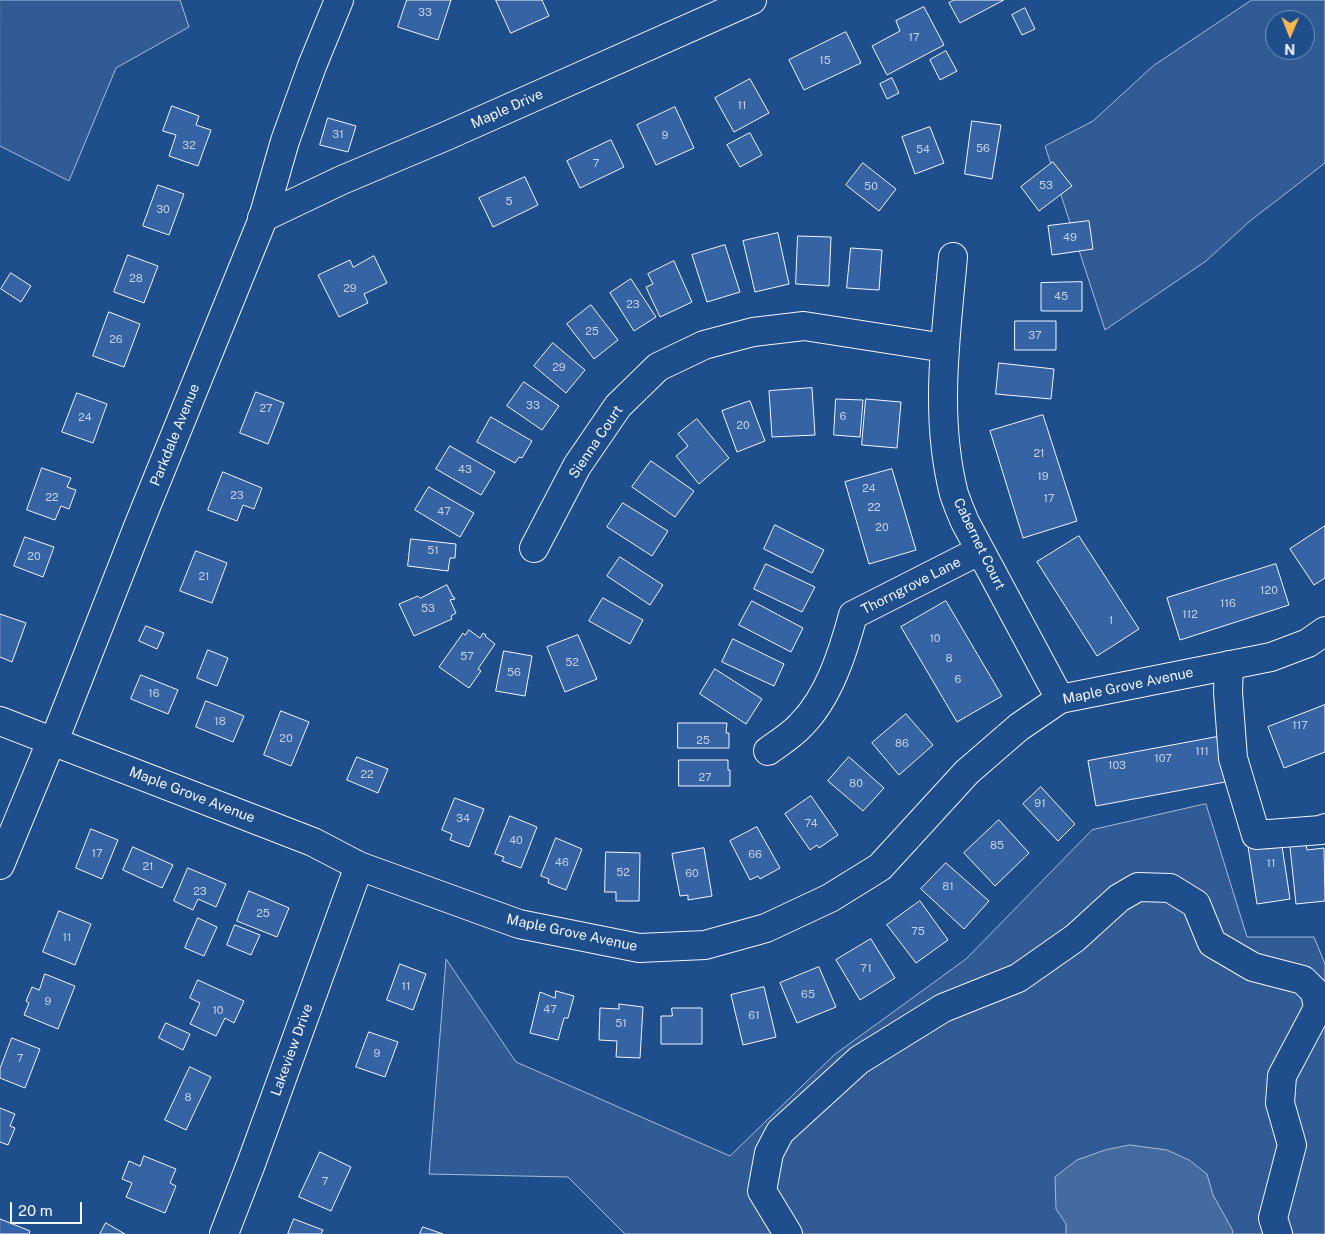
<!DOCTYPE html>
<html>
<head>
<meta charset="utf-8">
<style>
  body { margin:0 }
  #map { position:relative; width:1325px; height:1234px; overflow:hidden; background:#1f4e8c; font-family:"Public Sans",sans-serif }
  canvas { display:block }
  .north { position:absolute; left:1265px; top:10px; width:50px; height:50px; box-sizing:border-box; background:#1f4e8c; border:1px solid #7391ba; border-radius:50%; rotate:181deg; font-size:14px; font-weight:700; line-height:20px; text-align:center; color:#f2f6ff }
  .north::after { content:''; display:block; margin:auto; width:18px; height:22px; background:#ffb74d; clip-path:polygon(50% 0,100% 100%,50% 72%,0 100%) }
  .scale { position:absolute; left:10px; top:1202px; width:72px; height:22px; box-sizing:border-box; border:2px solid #f2f6ff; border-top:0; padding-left:6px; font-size:15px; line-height:18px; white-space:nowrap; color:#f2f6ff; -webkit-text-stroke:4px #1f4e8c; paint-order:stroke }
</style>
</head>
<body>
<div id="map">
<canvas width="1325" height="1234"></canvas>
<div class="north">N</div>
<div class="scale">20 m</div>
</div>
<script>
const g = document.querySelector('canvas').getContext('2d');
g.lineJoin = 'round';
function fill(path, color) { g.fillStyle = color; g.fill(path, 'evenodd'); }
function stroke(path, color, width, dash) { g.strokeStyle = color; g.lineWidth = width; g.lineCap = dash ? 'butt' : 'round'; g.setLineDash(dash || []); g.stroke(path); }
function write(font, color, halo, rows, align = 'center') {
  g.font = font + ' "Public Sans",sans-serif'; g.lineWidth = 4; g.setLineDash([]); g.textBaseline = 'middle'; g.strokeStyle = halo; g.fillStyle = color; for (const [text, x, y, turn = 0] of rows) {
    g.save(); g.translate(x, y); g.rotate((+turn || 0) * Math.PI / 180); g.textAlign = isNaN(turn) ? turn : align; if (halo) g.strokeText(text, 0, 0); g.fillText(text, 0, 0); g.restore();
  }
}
const green = new Path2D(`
  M0,0h180l9,27 -73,41 -47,113 -69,-35z
  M1252,0h73v163l-75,58 -44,40 -101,69 -60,-184 48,-25 60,-55zM1275,20h30v30h-30z
  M1206,804l41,133h67l11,27v270h-700l-57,-57 -139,-3 17,-215 70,103 214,94 104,-101 132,-96 126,-129z`);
fill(green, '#305b95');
stroke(green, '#a8bbd7', 1);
const water = new Path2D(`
  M1130,1145l37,5 22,10 18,14 6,21 20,36 -1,3h-166v-10l-10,-15 -1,-32 22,-17 28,-10z`);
fill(water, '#446ba0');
stroke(water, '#a8bbd7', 1);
const building = new Path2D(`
  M407,0h44l-13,40 -40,-13z
  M496,0h46l7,16 -38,17z
  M954,0h50l-44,23 -11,-20z
  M924,7l20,38 -57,30 -15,-29 28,-15 -4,-10z
  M1025,8l10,21 -13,6 -10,-20z
  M846,32l15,31 -57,27 -15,-30z
  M946,51l11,20 -17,9 -10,-20z
  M892,78l7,15 -12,6 -7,-15z
  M750,79l19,34 -35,19 -19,-34z
  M172,106l27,10 -3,9 15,5 -13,36 -29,-10 7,-21 -13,-4z
  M675,107l19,41 -38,17 -19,-40z
  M328,118l28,8 -8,26 -28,-7z
  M972,121l29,4 -9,54 -27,-5z
  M930,127l14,36 -29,11 -13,-37z
  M750,133l12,22 -22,12 -13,-22z
  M611,140l13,27 -44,21 -13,-27z
  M1053,162l19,24 -33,25 -18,-24z
  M863,163l33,26 -17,22 -33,-26z
  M525,177l13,28 -45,22 -14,-29z
  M158,185l26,9 -15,41 -26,-9z
  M1089,221l4,28 -41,6 -4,-29z
  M778,233l11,51 -34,8 -12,-51z
  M798,236l33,1 -2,49 -33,-2z
  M725,245l15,47 -33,10 -15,-47z
  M851,248l31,2 -3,40 -32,-2z
  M128,255l30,11 -14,37 -30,-11z
  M374,256l13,27 -23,11 4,9 -29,14 -21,-42 32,-15 3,7z
  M674,261l18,41 -32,15 -14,-30 7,-3 -5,-10z
  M11,273l20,13 -10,16 -20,-13z
  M631,279l25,38 -22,14 -24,-38z
  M1082,282v29h-41v-28z
  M591,305l27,35 -24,19 -27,-35z
  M109,312l31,12 -16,43 -31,-11z
  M1015,321h41v29h-41z
  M553,343l32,27 -19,23 -32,-27z
  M999,363l55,6 -3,30 -55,-5z
  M524,382l35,24 -17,24 -35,-24z
  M812,388l3,47 -43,2 -3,-46z
  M256,392l28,11 -16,41 -28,-11z
  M77,393l30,11 -14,39 -31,-11z
  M836,399l27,1 -3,37 -26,-2z
  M866,399l35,3 -4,46 -35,-3z
  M750,401l15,40 -28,11 -15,-41z
  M1043,415l34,106 -54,17 -33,-107z
  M491,417l41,24 -10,17 -3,-1 -4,6 -38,-21z
  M697,419l32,39 -30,26 -23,-28 12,-10 -10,-12z
  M450,446l45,26 -14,23 -45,-26z
  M651,461l43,30 -19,26 -43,-30z
  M42,468l29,10 -4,9 9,3 -7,19 -8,-3 -6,14 -28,-10z
  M892,469l24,81 -47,14 -24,-82z
  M223,472l39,16 -8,21 -11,-4 -6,16 -29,-11z
  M429,487l45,26 -14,24 -45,-27z
  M623,503l45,28 -16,25 -45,-29z
  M775,525l49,25 -12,23 -48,-24z
  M1325,526v52l-11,7 -24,-36z
  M1079,536l60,93 -42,27 -60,-94z
  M25,537l29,10 -11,30 -29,-11z
  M411,539l45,5 -1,14h-5l-2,13 -40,-5z
  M196,551l31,12 -15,40 -32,-12z
  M620,557l43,28 -13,20 -43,-29z
  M766,564l49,23 -13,25 -48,-23z
  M1276,564l13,41 -109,35 -13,-42z
  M447,585l6,12h1l1,2 -5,1 6,13 -5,3 1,3 -38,17 -15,-32 19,-8 2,2z
  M603,598l40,22 -13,24 -41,-23z
  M752,601l51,27 -12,24 -52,-27z
  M946,601l56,95 -45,26 -56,-95z
  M0,614l26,9 -14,39 -12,-5z
  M146,626l18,7 -7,16 -18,-8z
  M469,630l11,8 3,-5 3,2 -1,1 10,8 -17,25 3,2 -12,17 -30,-21 24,-34 2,2z
  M578,635l19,44 -32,13 -18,-45z
  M733,639l51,25 -10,22 -52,-24z
  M208,650l20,8 -11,28 -20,-8z
  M504,651l28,5 -7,40 -29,-5z
  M715,669l47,30 -16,25 -46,-30z
  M141,675l37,15 -10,24 -37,-15z
  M206,701l38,15 -11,26 -37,-15z
  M1325,705v47l-41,16 -16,-41z
  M281,711l28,11 -18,44 -27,-11z
  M906,714l27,31 -34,30 -27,-32z
  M678,723h49l-1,10h3v15h-51z
  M1217,737l8,45 -129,24 -8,-45z
  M357,757l31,12 -10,24 -31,-13z
  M849,757l35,31 -21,23 -35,-30z
  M679,760h49v10h2v16h-51z
  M1041,787l34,37 -17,17 -35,-37z
  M811,796l27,39 -19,13 -2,-3 -7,5 -25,-36z
  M455,798l29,11 -15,38 -19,-7 2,-6 -10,-4z
  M510,816l27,11 -16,41 -19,-7 2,-4 -9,-3z
  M999,820l30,33 -34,33 -31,-33z
  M757,827l23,41 -20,11 -2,-3 -8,4 -20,-39z
  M91,829l27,11 -16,39 -26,-11z
  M1305,836l2,14 17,-2 1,53 -29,3 -7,-66z
  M556,838l26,11 -16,41 -18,-7 1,-4 -8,-3z
  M1264,838l2,11 16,-3 8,53 -33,5 -10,-64z
  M133,847l40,18 -11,23 -39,-18z
  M704,848l8,48 -24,4v-5l-8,1 -8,-42z
  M606,852l34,1 -1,48h-23v-9h-11z
  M946,863l43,38 -25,28 -43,-40z
  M188,868l38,16 -10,23 -18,-8 -5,11 -19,-9z
  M249,891l40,17 -12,29 -40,-16z
  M920,901l28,39 -32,23 -29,-38z
  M59,911l32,13 -16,41 -32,-13z
  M198,918l19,9 -13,29 -19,-8z
  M235,925l25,10 -9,20 -24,-10z
  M871,939l24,39 -35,22 -24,-40z
  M400,964l26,10 -13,36 -26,-10z
  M819,967l17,40 -39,16 -17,-40z
  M45,974l30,12 -17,43 -34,-14 5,-12 -3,-2 6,-14 7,3z
  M198,980l46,21 -10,22 -9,-5 -9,18 -26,-12 10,-21 -10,-5z
  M764,987l12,50 -33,8 -12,-50z
  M556,991l18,5 -6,22h-4l-6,22 -28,-7 10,-41 15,6z
  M619,1004l24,3 -3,51 -24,-1 1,-16 -18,-1 1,-32 19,1z
  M672,1008h30v36h-41v-28h11z
  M166,1023l24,11 -7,16 -24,-12z
  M369,1032l29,10 -13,35 -29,-10z
  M12,1038l28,11 -15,39 -25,-10v-9z
  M190,1067l21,10 -25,53 -21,-10z
  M0,1108l15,6 -5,12 5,2 -7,17 -8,-3z
  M320,1152l31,15 -20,44 -32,-14z
  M144,1156l32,13 -6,14 6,3 -11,27 -39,-16 6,-14 -10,-4 7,-18 11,5z
  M0,1219l30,12 -1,3h-29z
  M294,1219l29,11 -2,4h-33z
  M106,1223l19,11h-25z
  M423,1227l20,7h-23z`);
fill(building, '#3563a3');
stroke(building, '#f2f6ff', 1);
const minor = new Path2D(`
  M262,218l80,-38 102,-43 308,-137
  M953,257c-7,79 -19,159 1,237 3,9 7,19 11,28l95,177
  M534,548l43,-82 41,-60 40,-39 46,-22 49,-13 51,-6 141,22
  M1229,665l-1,27 5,66 23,77 65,-5 4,-2
  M0,721l313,121 46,24 160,58 120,24 66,-3 61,-17 64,-30 50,-31 87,-95 52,-45 41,-28 211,-42 37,-14 17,-12
  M768,751c11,-8 24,-16 33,-26 28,-28 42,-73 52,-110l122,-62 8,3
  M0,865l50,-121 4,-3 85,-217 123,-303 23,-80 27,-75 27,-66
  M224,1234l27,-70 108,-298
  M788,1234l-26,-43 7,-38 11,-21 79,-72 84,-52 75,-30 57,-40 44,-40 19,-11 32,1 26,16 16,39 41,24 50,13 12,12 3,16 -36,68 -2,27 12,42 -19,73 5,16`);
stroke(minor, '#f2f6ff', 30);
stroke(minor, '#1f4e8c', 28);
write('11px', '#c3d1e8', null, [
  ["33",425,13],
  ["17",914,38],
  ["15",825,61],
  ["11",742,106],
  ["31",338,135],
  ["9",665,136],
  ["32",189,146],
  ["56",983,149],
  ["54",923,150],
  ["7",596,164],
  ["53",1046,186],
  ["50",871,187],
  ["5",509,202],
  ["30",163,210],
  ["49",1070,238],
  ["28",136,279],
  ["29",350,289],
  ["45",1061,297],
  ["23",633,305],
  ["25",592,332],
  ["37",1035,336],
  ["26",116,340],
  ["29",559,368],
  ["33",533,406],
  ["27",266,409],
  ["6",843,417],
  ["24",85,418],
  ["20",743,426],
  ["21",1039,454],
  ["43",465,470],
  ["19",1043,477],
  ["24",869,489],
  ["23",237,496],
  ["22",52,498],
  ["17",1049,499],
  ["22",874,508],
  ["47",444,512],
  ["20",882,528],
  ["51",433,551],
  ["20",34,557],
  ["21",204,577],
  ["120",1269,591],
  ["116",1228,604],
  ["53",428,609],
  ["112",1190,615],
  ["1",1111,621],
  ["10",935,639],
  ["57",467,657],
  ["8",949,659],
  ["52",572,663],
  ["56",514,673],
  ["6",958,680],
  ["16",154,694],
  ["18",220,722],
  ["117",1300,726],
  ["20",286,739],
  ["25",703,741],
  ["86",902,744],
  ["111",1202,752],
  ["107",1163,759],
  ["103",1117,766],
  ["22",367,775],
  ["27",705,778],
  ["80",856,784],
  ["91",1040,804],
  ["34",463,819],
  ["74",811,824],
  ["40",516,841],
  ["85",997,846],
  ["17",97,854],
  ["66",755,855],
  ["46",562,863],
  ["11",1271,864],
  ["21",148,867],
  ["52",623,873],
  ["60",692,874],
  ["81",948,887],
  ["23",200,892],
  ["25",263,914],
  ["75",918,932],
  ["11",67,938],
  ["71",866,969],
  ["11",406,987],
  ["65",808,995],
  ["9",48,1002],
  ["47",550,1010],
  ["10",218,1011],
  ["61",754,1016],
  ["51",621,1024],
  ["9",377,1054],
  ["7",20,1059],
  ["8",188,1098],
  ["7",325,1182]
]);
write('14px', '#f2f6ff', '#1f4e8c', [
  ["Maple Drive",507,109,-24],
  ["Parkdale Avenue",175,435,-68],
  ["Sienna Court",596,442,-56],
  ["Cabernet Court",979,544,64],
  ["Thorngrove Lane",911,586,-27],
  ["Maple Grove Avenue",1128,686,-12],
  ["Maple Grove Avenue",192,795,21],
  ["Maple Grove Avenue",572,933,12],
  ["Lakeview Drive",292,1050,-70]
]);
</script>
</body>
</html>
